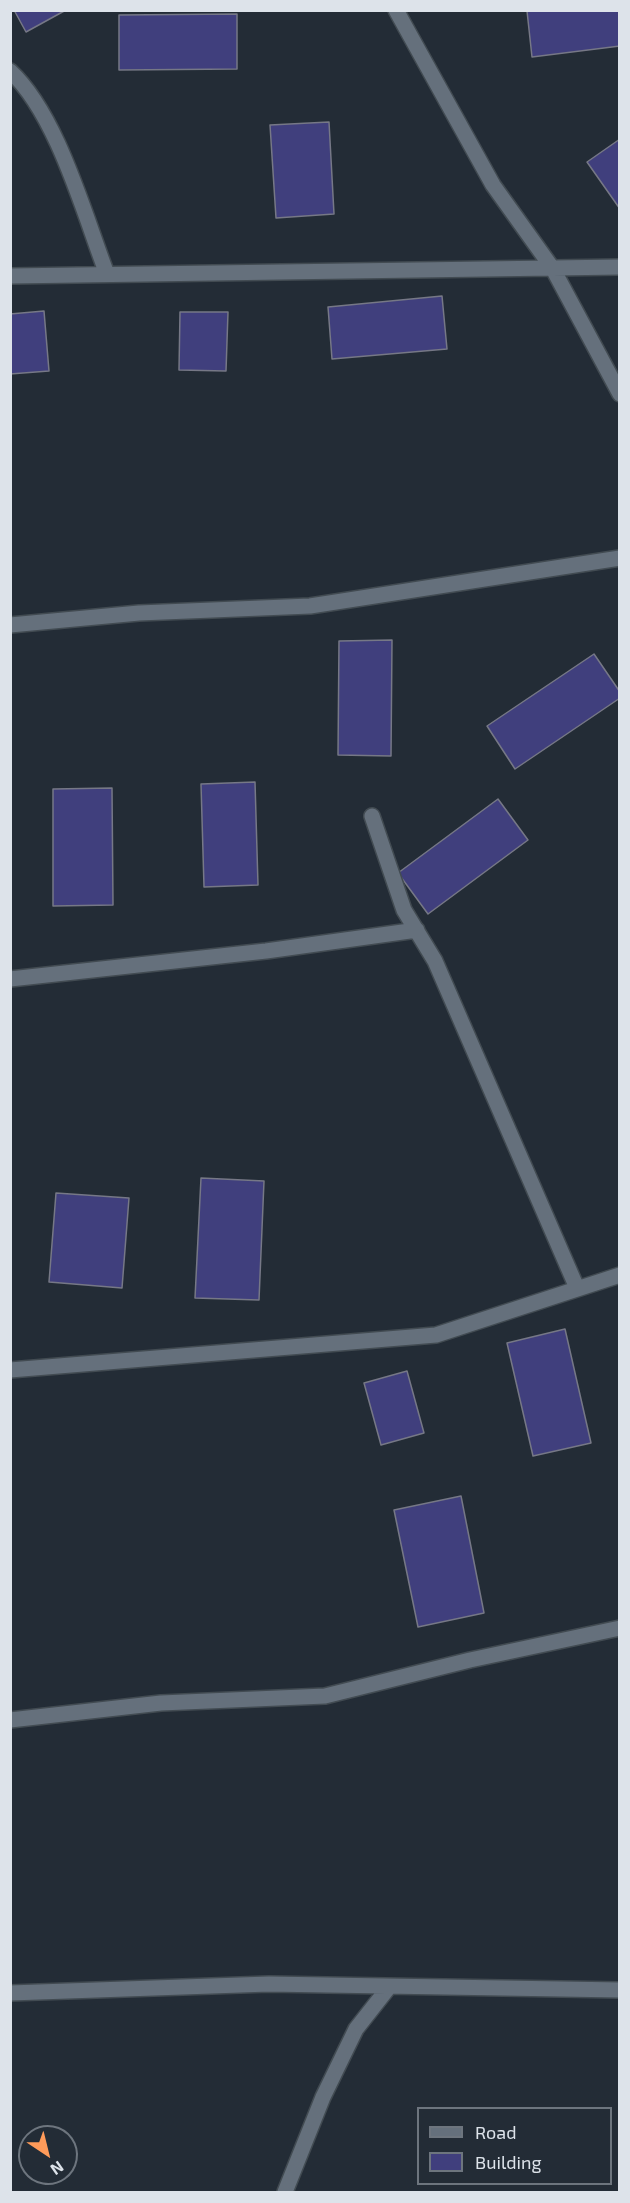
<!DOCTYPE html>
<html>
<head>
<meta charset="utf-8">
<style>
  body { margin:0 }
  #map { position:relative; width:630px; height:2203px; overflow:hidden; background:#232c36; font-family:"Exo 2",sans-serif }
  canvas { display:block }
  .frame { position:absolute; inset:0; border:12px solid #dde3ea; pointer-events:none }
  .legend { position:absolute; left:417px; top:2107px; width:195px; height:78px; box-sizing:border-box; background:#232c36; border:2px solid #6d757e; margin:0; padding:8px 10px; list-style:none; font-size:18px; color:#dde3ea }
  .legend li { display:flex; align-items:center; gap:12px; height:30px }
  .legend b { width:30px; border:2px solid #6d757e }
  .north { position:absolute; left:18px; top:2125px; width:60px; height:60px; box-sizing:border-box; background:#232c36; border:2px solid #6d757e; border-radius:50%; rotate:145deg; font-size:16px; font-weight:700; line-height:24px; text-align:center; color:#dde3ea }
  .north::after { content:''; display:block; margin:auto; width:21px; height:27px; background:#ff9b5a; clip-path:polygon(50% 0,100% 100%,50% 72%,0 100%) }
</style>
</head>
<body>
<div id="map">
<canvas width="630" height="2203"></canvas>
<div class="frame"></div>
<ul class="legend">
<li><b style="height:8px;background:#65707c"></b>Road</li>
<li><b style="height:16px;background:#403f7d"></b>Building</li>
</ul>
<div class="north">N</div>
</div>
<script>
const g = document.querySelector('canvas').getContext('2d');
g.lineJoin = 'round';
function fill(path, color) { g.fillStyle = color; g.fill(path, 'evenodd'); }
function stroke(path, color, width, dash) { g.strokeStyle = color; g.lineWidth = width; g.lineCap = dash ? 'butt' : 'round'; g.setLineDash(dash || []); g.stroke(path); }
const building = new Path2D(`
  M14,10h52l-40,22z
  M620,10v36l-88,11 -5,-46z
  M237,14v55l-118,1v-55z
  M329,122l5,92 -58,4 -6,-93z
  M620,139v70l-33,-47z
  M442,296l5,53 -115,10 -4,-52z
  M44,311l5,60 -39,3v-60z
  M180,312h48l-2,59 -47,-1z
  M392,640l-1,116 -53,-1 1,-114z
  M594,654l26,38v6l-105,71 -28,-43z
  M255,782l3,103 -54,2 -3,-103z
  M112,788l1,117 -60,1v-117z
  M498,799l30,41 -100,74 -30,-41z
  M201,1178l63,3 -5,119 -64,-2z
  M56,1193l73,5 -7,90 -73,-6z
  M565,1329l26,114 -58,13 -26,-113z
  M407,1371l17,62 -43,12 -17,-62z
  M461,1496l23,117 -66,14 -24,-117z`);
fill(building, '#403f7d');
stroke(building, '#767886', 1.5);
const minor = new Path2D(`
  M396,10l97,175 60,84 67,125
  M10,71c47,43 74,143 97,203
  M10,276l610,-9
  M10,625l129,-12 171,-7 310,-48
  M372,816l32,94 31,51 142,327
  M10,979l256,-28 151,-21
  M10,1370l426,-35 184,-60
  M10,1720l151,-17 164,-7 145,-36 150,-32
  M10,1993l259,-9 351,6
  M285,2192l38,-95 33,-68 33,-42`);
stroke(minor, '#424b52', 18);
stroke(minor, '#65707c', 15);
</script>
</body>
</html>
